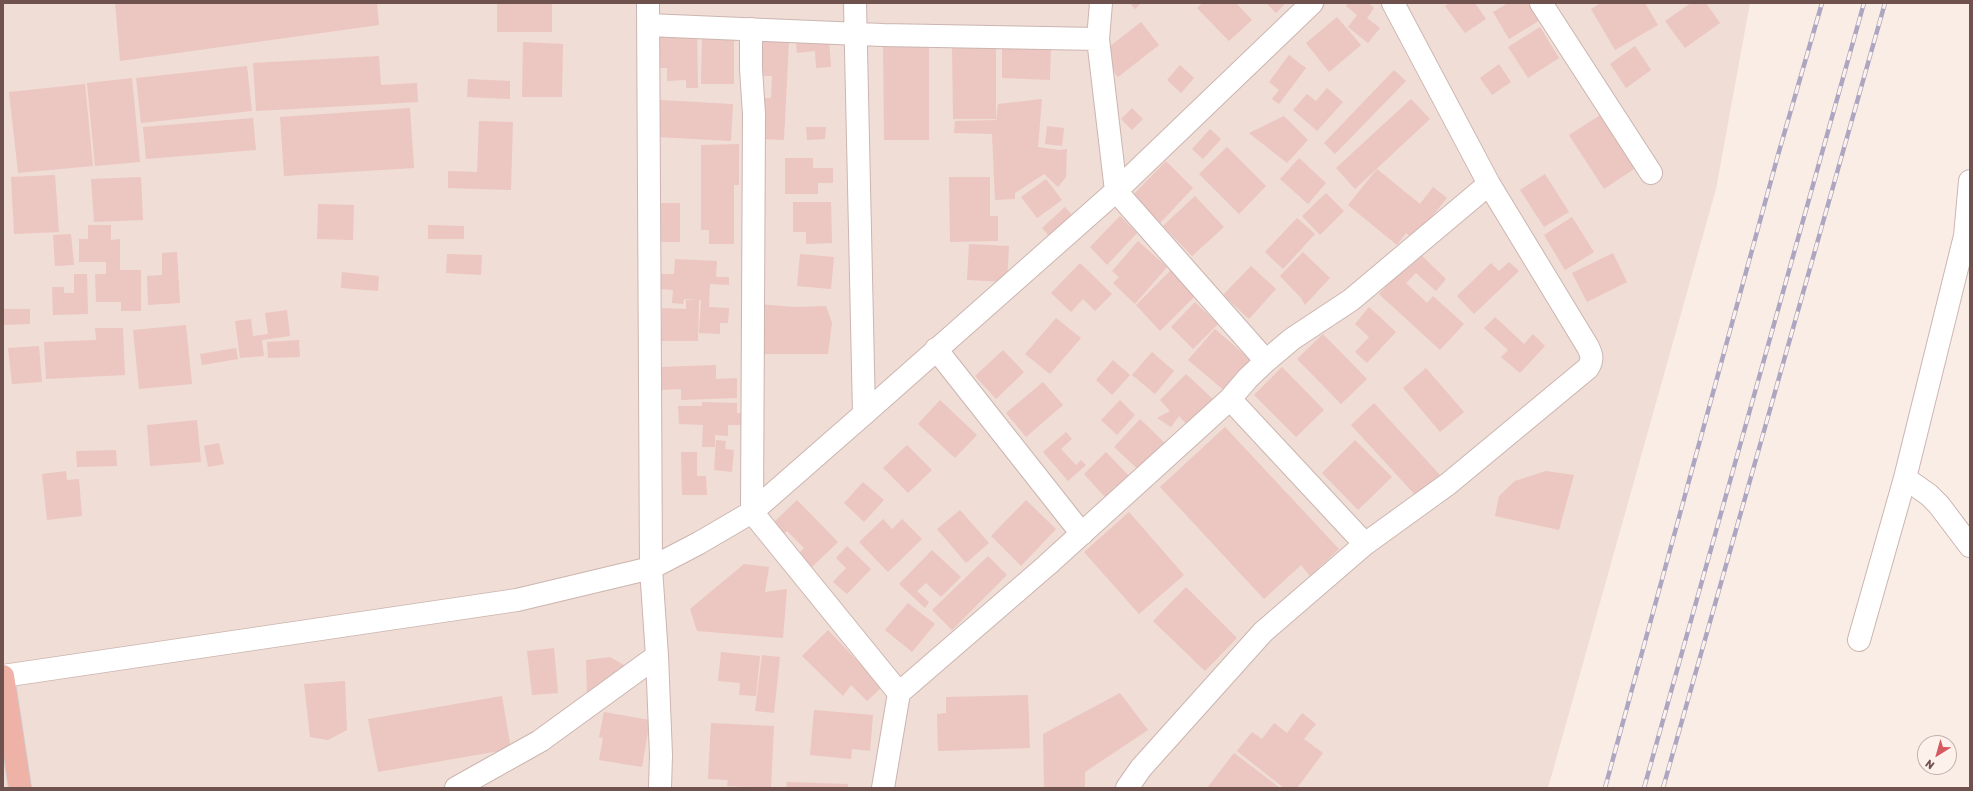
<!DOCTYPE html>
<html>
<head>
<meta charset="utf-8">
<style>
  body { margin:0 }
  #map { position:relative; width:1973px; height:791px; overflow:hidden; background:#f9ede6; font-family:Rubik,sans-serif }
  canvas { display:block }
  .frame { position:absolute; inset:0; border:4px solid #6f514e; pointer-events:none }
  .north { position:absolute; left:1917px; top:735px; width:40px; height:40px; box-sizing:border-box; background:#fdf1ec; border:1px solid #c4b1ad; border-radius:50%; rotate:217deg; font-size:11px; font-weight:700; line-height:16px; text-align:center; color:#6f514e }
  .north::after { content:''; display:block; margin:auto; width:14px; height:18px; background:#d55960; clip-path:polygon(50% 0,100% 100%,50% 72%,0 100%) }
</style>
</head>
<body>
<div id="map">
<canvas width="1973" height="791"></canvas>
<div class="frame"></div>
<div class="north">N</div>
</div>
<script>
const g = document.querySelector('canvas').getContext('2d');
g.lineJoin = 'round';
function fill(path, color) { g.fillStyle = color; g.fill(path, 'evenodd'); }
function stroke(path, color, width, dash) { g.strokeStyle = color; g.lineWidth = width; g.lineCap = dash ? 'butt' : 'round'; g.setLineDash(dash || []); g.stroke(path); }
fill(new Path2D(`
  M3,3h1747l-34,186 -168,599h-1545z`), '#f0ddd5');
fill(new Path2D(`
  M115,3h262l2,22 -259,36z
  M497,3h55v29h-55z
  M1130,3h11l-6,6z
  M1203,3h33l16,17 -23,21 -32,-33z
  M1266,3h20l-10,10z
  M1348,3h20l6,5 -7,10 13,10 -12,15 -20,-16 9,-12 -11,-9z
  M1449,3h26l11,16 -21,14 -20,-27z
  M1508,3h24l10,16 -33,20 -16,-27z
  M1601,3h44l13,22 -43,25 -24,-41z
  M1691,3h15l14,20 -35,25 -20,-27z
  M1337,17l24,28 -32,27 -23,-29z
  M1141,22l18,23 -41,32 -18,-23z
  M1540,27l19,31 -31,20 -20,-31z
  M697,31l1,57h-12v-8l-19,1v-13h-8v-36z
  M702,35h32v49h-33z
  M758,37l31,3 -5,100 -22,-1 -4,-41h13l1,-22h-16z
  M829,38l2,29 -15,1 -1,-17 -18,2 -1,-13z
  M883,41h46v99h-45z
  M523,42l40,2 -1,53h-40z
  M952,46h44v73h-43z
  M1635,46l16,24 -25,18 -16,-24z
  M1002,48l49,1 -1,31 -48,-2z
  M1289,55l17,13 -27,36 -7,-5 7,-9 -10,-8z
  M379,56l2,29 36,-2 1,19 -162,9 -3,-48z
  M1499,64l12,18 -19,13 -12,-17z
  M1180,65l14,13 -13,15 -14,-13z
  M247,66l5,45 -111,12 -5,-45z
  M1394,70l12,11 -71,73 -11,-11z
  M132,78l8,84 -45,4 -8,-83z
  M468,79l42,2v18l-43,-2z
  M85,84l8,82 -75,7 -9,-81z
  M1327,88l16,14 -26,29 -24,-21 14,-16 9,7z
  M1042,99l-4,48 21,3 8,-1 -1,28 -8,10 -14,-13 -29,19v6l-20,1 -3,-66 -38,-1 1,-12 41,-1v1l2,-17z
  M1411,99l19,20 -75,70 -19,-21z
  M659,100l74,4 -2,37 -74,-4z
  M410,108l4,60 -130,8 -4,-59z
  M1132,108l11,11 -11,11 -11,-11z
  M1602,114l35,53 -33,22 -35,-54z
  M1284,116l24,24 -21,23 -38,-30z
  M253,118l3,32 -110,9 -3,-32z
  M479,121l34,1 -2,68 -63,-2v-17l29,1z
  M1047,126l17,2 -2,18 -17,-2z
  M806,127h20l-1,12 -18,1z
  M1210,129l11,10 -18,20 -11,-10z
  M739,144v41h-5v59h-25v-14h-8v-85z
  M1227,147l39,39 -27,28 -40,-40z
  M785,158h28v10h20v15h-15v11h-33z
  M1299,158l27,25 -18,21 -28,-25z
  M1166,161l27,27 -33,35 -28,-27z
  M1377,169l43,35 13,-17 14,11 -33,41 -8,-6 -9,12 -49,-40z
  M1545,174l24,38 -25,15 -24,-37z
  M55,175l4,57 -45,2 -3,-57z
  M141,177l2,43 -49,2 -3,-43z
  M949,177h41v39h8v25l-48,1z
  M1046,179l16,21 -25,18 -16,-21z
  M1326,193l18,18 -24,24 -18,-19z
  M1195,196l29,31 -32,29 -29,-30z
  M793,202h38l1,41 -26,1v-12h-13z
  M657,203h23v39h-23z
  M318,204l36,1 -1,35 -36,-1z
  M1065,207l8,9 -23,21 -8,-9z
  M1120,216l17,17 -30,32 -17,-18z
  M1572,217l22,35 -29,18 -21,-35z
  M1297,218l18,16 -32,35 -18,-17z
  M88,225h23v15l9,-1v31h21v41h-20v-9h-25l-1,-28h11v-12h-27v-23h9z
  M428,225l36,1v13h-36z
  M71,234l3,31 -19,1 -2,-31z
  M1138,241l29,26 -32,37 -22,-21 6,-6 -7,-6z
  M969,244l40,2 -2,36 -40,-2z
  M177,252l3,51 -32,2 -1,-29 15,-1v-22z
  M1303,252l27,26 -25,27 -4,-7 -21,-22z
  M1418,252l28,27 -10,12 -20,-18 -10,10 21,20 6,-7 31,28 -24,26 -61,-56z
  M1613,253l14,29 -40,20 -15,-29z
  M447,254l35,1 -1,20 -35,-2z
  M800,254l34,3 -3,32 -34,-3z
  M675,259l42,2 -1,16h13v8l-19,-1 -1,23 20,1 -1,15h-8v11l-21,-1 2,-33 -17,-1 -1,5 -11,-1 1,-13 -14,-1v-15h15z
  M1509,262l10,9 -45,43 -17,-18 34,-33 8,8z
  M1080,263l32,31 -17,17 -12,-12 -12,13 -20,-19z
  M1251,266l25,23 -27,30 -26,-24z
  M1171,270l25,25 -36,36 -24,-26z
  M342,272l37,4 -1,15 -37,-3z
  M74,274h13l1,40 -35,1 -1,-28h12v6h10z
  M686,300h13l-1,41h-37l1,-33 24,1z
  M1195,302l23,22 -25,25 -22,-22z
  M756,304l40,3 30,-1 6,17 -4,31h-72z
  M1369,307l27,25 -29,31 -12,-11 14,-15 -14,-13z
  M3,309h27v15l-27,1z
  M287,310l3,26 -28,4 2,16 -24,2 -5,-37 16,-2 2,17 15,-2 -3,-21z
  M1495,317l29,27 9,-10 12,12 -25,27 -19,-16 7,-7 -24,-22z
  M1056,318l25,20 -31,36 -25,-20z
  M186,325l6,59 -53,5 -6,-59z
  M95,328h28l2,47 -79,4 -2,-37 52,-2z
  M1215,329l37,32 -26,31 -38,-32z
  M1323,334l44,45 -26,25 -44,-45z
  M299,340l1,17 -32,1 -1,-16z
  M39,346l3,36 -30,2 -4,-36z
  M236,348l2,11 -36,6 -2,-11z
  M1003,350l21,22 -28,27 -21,-23z
  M1152,352l22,19 -19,23 -23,-19z
  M1113,360l17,15 -18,20 -16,-15z
  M716,365v14l21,-1v20l-56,2v-11l-20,1 -1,-23z
  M1282,367l42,43 -28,27 -42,-42z
  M1426,368l38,44 -24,20 -37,-44z
  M1186,374l30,28 -26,26 -11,-12 -8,11 -14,-9 13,-7 -10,-11z
  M1043,382l20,23 -37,32 -20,-24z
  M940,400l37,35 -22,23 -37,-34z
  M1120,400l15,15 -18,20 -16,-15z
  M702,402l35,1v10h8v12h-17v11l-13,-1v12h-13l1,-22 -24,-1 -1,-18h24z
  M1374,403l66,72 -23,22 -66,-72z
  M1140,419l28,27 -26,27 -28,-26z
  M197,420l4,42 -51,4 -3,-41z
  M1225,427l114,122 -29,27 -9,-11 -37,34 -104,-112z
  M1066,432l6,7 -11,10 15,16 5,-5 5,5 -18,16 -25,-29z
  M716,440l10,1 -1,8 9,1 -2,22 -18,-2z
  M1355,440l37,37 -34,33 -36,-37z
  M219,443l5,21 -16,3 -4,-21z
  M907,445l25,25 -24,23 -25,-25z
  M116,450l1,16 -40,1 -1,-16z
  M681,452h16v24h9l1,19h-25z
  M1106,452l24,25 -12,12 -2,-3 -11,11 -21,-23z
  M66,471l1,9 12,-1 3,37 -35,4 -5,-46z
  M1546,471l28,4 -15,55 -64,-14 4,-20 16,-15z
  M863,482l21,18 -20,22 -20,-19z
  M797,500l41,42 -28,27 -13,-14 7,-7 -17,-17 -6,6 -11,-11z
  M1026,500l30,29 -35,37 -30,-30z
  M960,510l29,33 -23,20 -29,-34z
  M1129,512l55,63 -45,39 -55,-62z
  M883,519l9,10 10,-10 20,20 -34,33 -29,-30z
  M847,546l24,23 -24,25 -14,-12 13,-14 -10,-10z
  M932,550l29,27 -20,20 -15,-14 -9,8 12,11 -4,6 -26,-24z
  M988,556l19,19 -55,55 -20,-20z
  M744,564l25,3 -4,25 22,-3 -4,49 -86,-7 -7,-22z
  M1186,587l51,51 -32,33 -52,-50z
  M908,603l27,21 -23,28 -27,-22z
  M828,630l54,57 -15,14 -16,-16 -8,11 -41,-40z
  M554,648l4,45 -26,2 -5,-44z
  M721,652l39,4 -4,40 -17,-1 1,-12 -22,-2z
  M762,655l18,2 -6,56 -19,-2z
  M610,657l21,12 -44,27 -1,-36z
  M345,681l2,49 -19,10 -18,-3 -6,-53z
  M1120,693l28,37 -63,42v16h-41l-1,-54z
  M1028,695l2,53 -92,3 -1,-37 9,-1v-16z
  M502,696l9,53 -133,23 -10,-53z
  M814,710l59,5 -3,36 -18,-2 -1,10 -41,-4z
  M604,712l46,8 -8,47 -43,-7 4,-22 -4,-1z
  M1302,713l14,11 -12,15 19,14 -26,35h-13l-47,-37 15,-19 10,7 12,-16 13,10z
  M711,723l63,3 -3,62 -44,-2 1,-6 -20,-1z
  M1234,753l46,35h-73z
  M787,782l61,2v4h-62z`), '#ecc6c1');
const minor = new Path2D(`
  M855,3l9,411
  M1101,3l-3,36 18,152 150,170
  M1541,3l110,170
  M648,25l235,10 215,4
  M751,29v40l3,45 -2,398 147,181 147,-127 184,-167 18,-21 18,-17 26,-22 59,-39 138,-116
  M936,349l146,185
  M1230,399l135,145
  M1905,478l24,17 10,10 31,41
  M1859,640l46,-162 60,-242 5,-55
  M657,656l4,99 -1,33
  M3,676l514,-76 134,-32 48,-25 53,-31 112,-98 252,-223 196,-188
  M456,788l84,-47 117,-85 -6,-88 -3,-565
  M883,788l16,-95
  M1127,788l14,-20 122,-136 102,-88 83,-60 140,-116c5,-8 4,-13 0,-21l-99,-163 -96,-181`);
const trunk = new Path2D(`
  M3,676l17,112`);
stroke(minor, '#ccb5b0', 24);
stroke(trunk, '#d4cbca', 24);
stroke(minor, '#fff', 22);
stroke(trunk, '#eeb2a6', 22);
const rail = new Path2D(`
  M1605,788l173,-633 44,-152
  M1644,788l220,-785
  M1663,788l222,-785`);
stroke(rail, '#ada6c1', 4.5);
stroke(rail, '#fdf1ec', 3, [9]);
</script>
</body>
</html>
